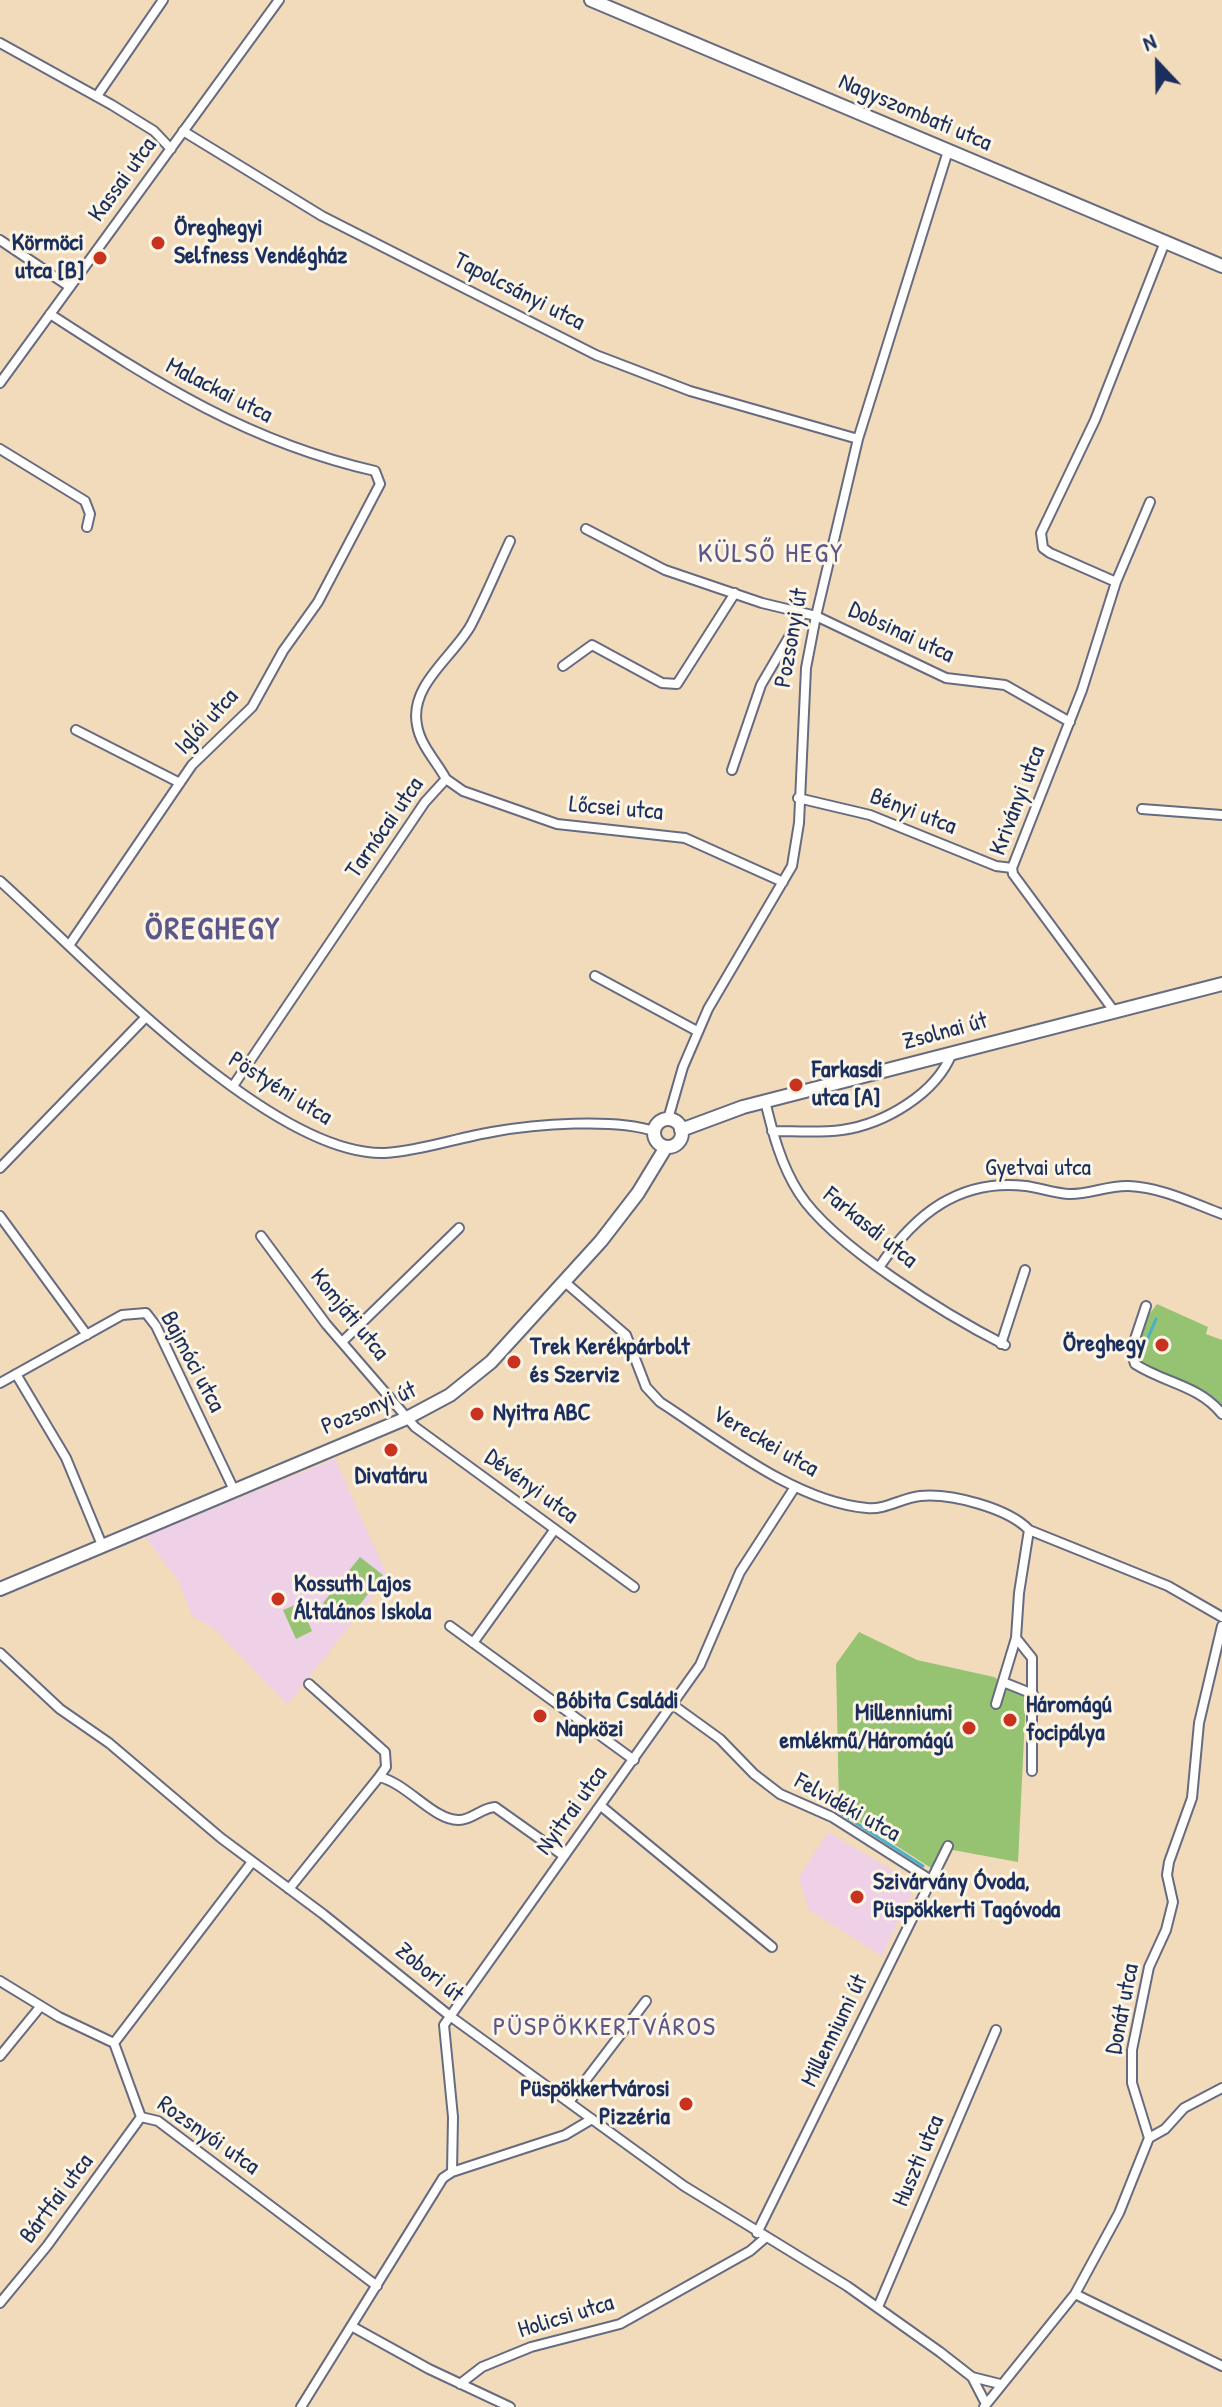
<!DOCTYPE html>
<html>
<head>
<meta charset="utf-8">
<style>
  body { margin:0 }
  #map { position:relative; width:1222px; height:2407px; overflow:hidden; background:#f2dbbb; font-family:"Patrick Hand",sans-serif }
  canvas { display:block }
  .north { position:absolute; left:1118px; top:24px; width:80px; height:80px; -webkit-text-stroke:6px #fcf5e5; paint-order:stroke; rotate:338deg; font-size:22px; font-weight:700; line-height:32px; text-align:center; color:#1b2f5e }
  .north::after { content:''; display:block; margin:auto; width:28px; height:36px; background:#1b2f5e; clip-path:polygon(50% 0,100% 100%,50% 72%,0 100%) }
</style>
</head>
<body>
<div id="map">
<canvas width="1222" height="2407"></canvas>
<div class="north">N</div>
</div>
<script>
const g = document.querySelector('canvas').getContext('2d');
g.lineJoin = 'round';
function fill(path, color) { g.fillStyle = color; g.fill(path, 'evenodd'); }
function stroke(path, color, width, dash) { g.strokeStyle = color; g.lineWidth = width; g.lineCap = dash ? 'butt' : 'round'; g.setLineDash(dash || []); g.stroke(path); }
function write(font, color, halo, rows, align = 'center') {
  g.font = font + ' "Patrick Hand",sans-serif'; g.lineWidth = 6; g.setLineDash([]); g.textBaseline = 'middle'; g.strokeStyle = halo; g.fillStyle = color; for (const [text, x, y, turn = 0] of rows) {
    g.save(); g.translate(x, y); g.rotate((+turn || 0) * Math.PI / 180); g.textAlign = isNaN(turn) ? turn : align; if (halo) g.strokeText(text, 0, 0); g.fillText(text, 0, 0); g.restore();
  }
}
fill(new Path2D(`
  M335,1459l53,118 -101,128 -73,-77 -22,-12 -13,-34 -34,-46z
  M828,1832l88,52 -34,72 -73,-46 -10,-33z`), '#eed0e7');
fill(new Path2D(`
  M1157,1304l51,23 -2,7 16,6v67c-23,-29 -71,-29 -86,-51l9,-36z
  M360,1557l23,18 -37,47 -23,-19z
  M300,1603l12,28 -16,8 -13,-29z
  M859,1632l58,28 77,17 32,20 -8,165 -76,-14 -11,20 -92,-59 -3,-145z`), '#95c371');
stroke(new Path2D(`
  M1142,1352l14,-33
  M842,1814l81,52`), '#49b1c8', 3);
const street = new Path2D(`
  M0,43l112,62 42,26 17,18
  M97,96l66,-96
  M183,131l139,85 274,139 94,36 168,48
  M0,240l70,47
  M50,314c108,70 198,128 325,157l5,13 -62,118 -35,49 -31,56 -60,58 -122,179
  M0,383l279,-383
  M0,449l85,52 5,13 -3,13
  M586,529l79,41 97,33 54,13 130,62 59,7 65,37
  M1116,582l-66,-29 -7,-5 -2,-15 54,-113 70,-178
  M563,666l29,-21 70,38 15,1 58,-91
  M76,730l104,53
  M732,770l29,-85 42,-72
  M446,779l17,12 94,33 128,14 98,44
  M798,798l72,17 126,51 16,2
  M1142,809l80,6
  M0,881c84,75 270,276 385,272 36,-2 71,-15 107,-21 43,-8 122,-14 162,-1
  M595,976l102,55
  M1114,1011l-101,-137 -1,-6 70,-178 34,-108 34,-80
  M233,1086l192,-284 21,-23c-9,-17 -26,-34 -29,-54 -8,-40 37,-69 54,-100 14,-27 26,-56 39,-84
  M765,1101c8,33 16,64 34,92 34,53 149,123 206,152
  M668,1119l15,-52 25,-58 84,-143 7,-43 7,-155 10,-52 42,-177 90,-288
  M772,1131c23,0 47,2 70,-1 42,-6 94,-36 110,-77
  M0,1168l146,-151
  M0,1216l87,119
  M261,1236l65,88 89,103 219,160
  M880,1266c35,-52 80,-88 146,-80 14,2 28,7 42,8 20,1 40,-9 61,-8 31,1 64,17 93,28
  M566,1283l60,52 20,52 14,15c59,38 135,100 207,106 18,2 35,-10 53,-12 31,-3 88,12 109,34l139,56 54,31
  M1146,1306l-15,45 4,13c29,19 64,21 87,50
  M342,1342l117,-114
  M1001,1344l24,-74
  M16,1374l50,84 36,87
  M0,1383l122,-68 24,-2 10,13 78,164
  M450,1626l184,134
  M1016,1638l16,20v113
  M473,1643l82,-114
  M0,1653l60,56 49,34 112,95 102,76 127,102 234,170 163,100 93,66 32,25 14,27
  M1003,1682l30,12
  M309,1684l76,68 1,15 -7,10
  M996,1704l20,-66 3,-45 10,-63
  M673,1705l47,34 34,35 26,20 52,23 99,63
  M601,1806l171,141
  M289,1889l90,-112c28,6 55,44 80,43 13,0 22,-12 36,-13l69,49
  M0,1981l59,36 55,26 27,74
  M114,2043l138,-181
  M0,2056l40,-49
  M569,2102l77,-101
  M141,2117l17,4 219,165
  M1149,2138l16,-9 19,-21 38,-20
  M452,2172l1,-55 -9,-92 256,-360 40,-93 55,-85
  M757,2233l191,-387
  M1075,2294l147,72
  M0,2303l47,-57 94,-129
  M878,2307l118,-277
  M353,2327l76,42 81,38
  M972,2377l28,7
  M460,2384l22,-17 49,-20 89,-23 130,-73 15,-13
  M301,2407l142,-229 9,-6 113,-37 27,-16
  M984,2407l91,-113 44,-81 30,-75 -17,-55v-33l17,-83 17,-37 7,-28 -6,-27 2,-13 23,-64 7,-75 23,-97`);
const secondary = new Path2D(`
  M591,0l631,266
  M654 1133a14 14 0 1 1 28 0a14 14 0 1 1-28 0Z
  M681,1130l62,-23 479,-123
  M0,1589l407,-171 43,-23 41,-33 110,-121 37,-48 28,-46`);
stroke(street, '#666b7f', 12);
stroke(secondary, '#666b7f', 16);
stroke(street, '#fff', 8);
stroke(secondary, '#fff', 12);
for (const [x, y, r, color] of [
  [158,243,8,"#c8321e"],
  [100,258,8,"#c8321e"],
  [796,1085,8,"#c8321e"],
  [1162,1345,8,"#c8321e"],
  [514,1362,8,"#c8321e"],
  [477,1414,8,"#c8321e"],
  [391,1450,8,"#c8321e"],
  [278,1599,8,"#c8321e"],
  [540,1716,8,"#c8321e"],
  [1010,1720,8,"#c8321e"],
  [969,1728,8,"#c8321e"],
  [857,1897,8,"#c8321e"],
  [686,2104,8,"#c8321e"]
]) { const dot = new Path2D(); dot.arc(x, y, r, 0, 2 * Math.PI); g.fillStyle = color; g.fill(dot); stroke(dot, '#fcf5e5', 3); }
write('24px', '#1b2f5e', '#fcf5e5', [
  ["Nagyszombati utca",915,113,23],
  ["Kassai utca",123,180,-54],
  ["Tapolcsányi utca",519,292,27],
  ["Malackai utca",219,391,27],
  ["Dobsinai utca",901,633,25],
  ["Pozsonyi út",792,638,-80],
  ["Iglói utca",207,722,-47],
  ["Kriványi utca",1018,801,-69],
  ["Lőcsei utca",616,809,5],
  ["Bényi utca",913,812,21],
  ["Tarnócai utca",385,828,-55],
  ["Zsolnai út",945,1032,-15],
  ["Pöstyéni utca",280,1089,32],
  ["Gyetvai utca",1038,1169],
  ["Farkasdi utca",870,1228,39],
  ["Komjáti utca",349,1315,51],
  ["Bajmóci utca",192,1362,62],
  ["Pozsonyi út",369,1409,-23],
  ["Vereckei utca",765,1442,30],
  ["Dévényi utca",531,1487,36],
  ["Felvidéki utca",847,1808,29],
  ["Nyitrai utca",572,1811,-54],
  ["Zobori út",429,1973,39],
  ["Donát utca",1123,2009,-79],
  ["Millenniumi út",835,2031,-64],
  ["Rozsnyói utca",208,2136,35],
  ["Huszti utca",919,2161,-67],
  ["Bártfai utca",57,2199,-53],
  ["Holicsi utca",566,2317,-17]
]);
write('bold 24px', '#1b2f5e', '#fcf5e5', [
  ["Öreghegyi",174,229],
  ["Selfness Vendégház",174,257],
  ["Körmöci",84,244,"right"],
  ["utca [B]",84,272,"right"],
  ["Farkasdi",812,1071],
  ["utca [A]",812,1099],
  ["Öreghegy",1146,1345,"right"],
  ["Trek Kerékpárbolt",530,1348],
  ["és Szerviz",530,1376],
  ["Nyitra ABC",493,1414],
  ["Divatáru",391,1477,"center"],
  ["Kossuth Lajos",294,1585],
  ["Általános Iskola",294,1613],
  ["Bóbita Családi",556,1702],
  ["Napközi",556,1730],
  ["Háromágú",1026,1706],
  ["focipálya",1026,1734],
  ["Millenniumi",953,1714,"right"],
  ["emlékmű/Háromágú",953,1742,"right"],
  ["Szivárvány Óvoda,",873,1883],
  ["Püspökkerti Tagóvoda",873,1911],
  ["Püspökkertvárosi",670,2090,"right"],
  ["Pizzéria",670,2118,"right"]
], 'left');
g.letterSpacing = '2px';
write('26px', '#5c5689', '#fcf5e5', [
  ["PÜSPÖKKERTVÁROS",605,2028]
]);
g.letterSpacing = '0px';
g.letterSpacing = '2px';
write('28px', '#5c5689', '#fcf5e5', [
  ["KÜLSŐ HEGY",771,555]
]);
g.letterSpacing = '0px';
g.letterSpacing = '2px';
write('bold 32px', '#5c5689', '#fcf5e5', [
  ["ÖREGHEGY",213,930]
]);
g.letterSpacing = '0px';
</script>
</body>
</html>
